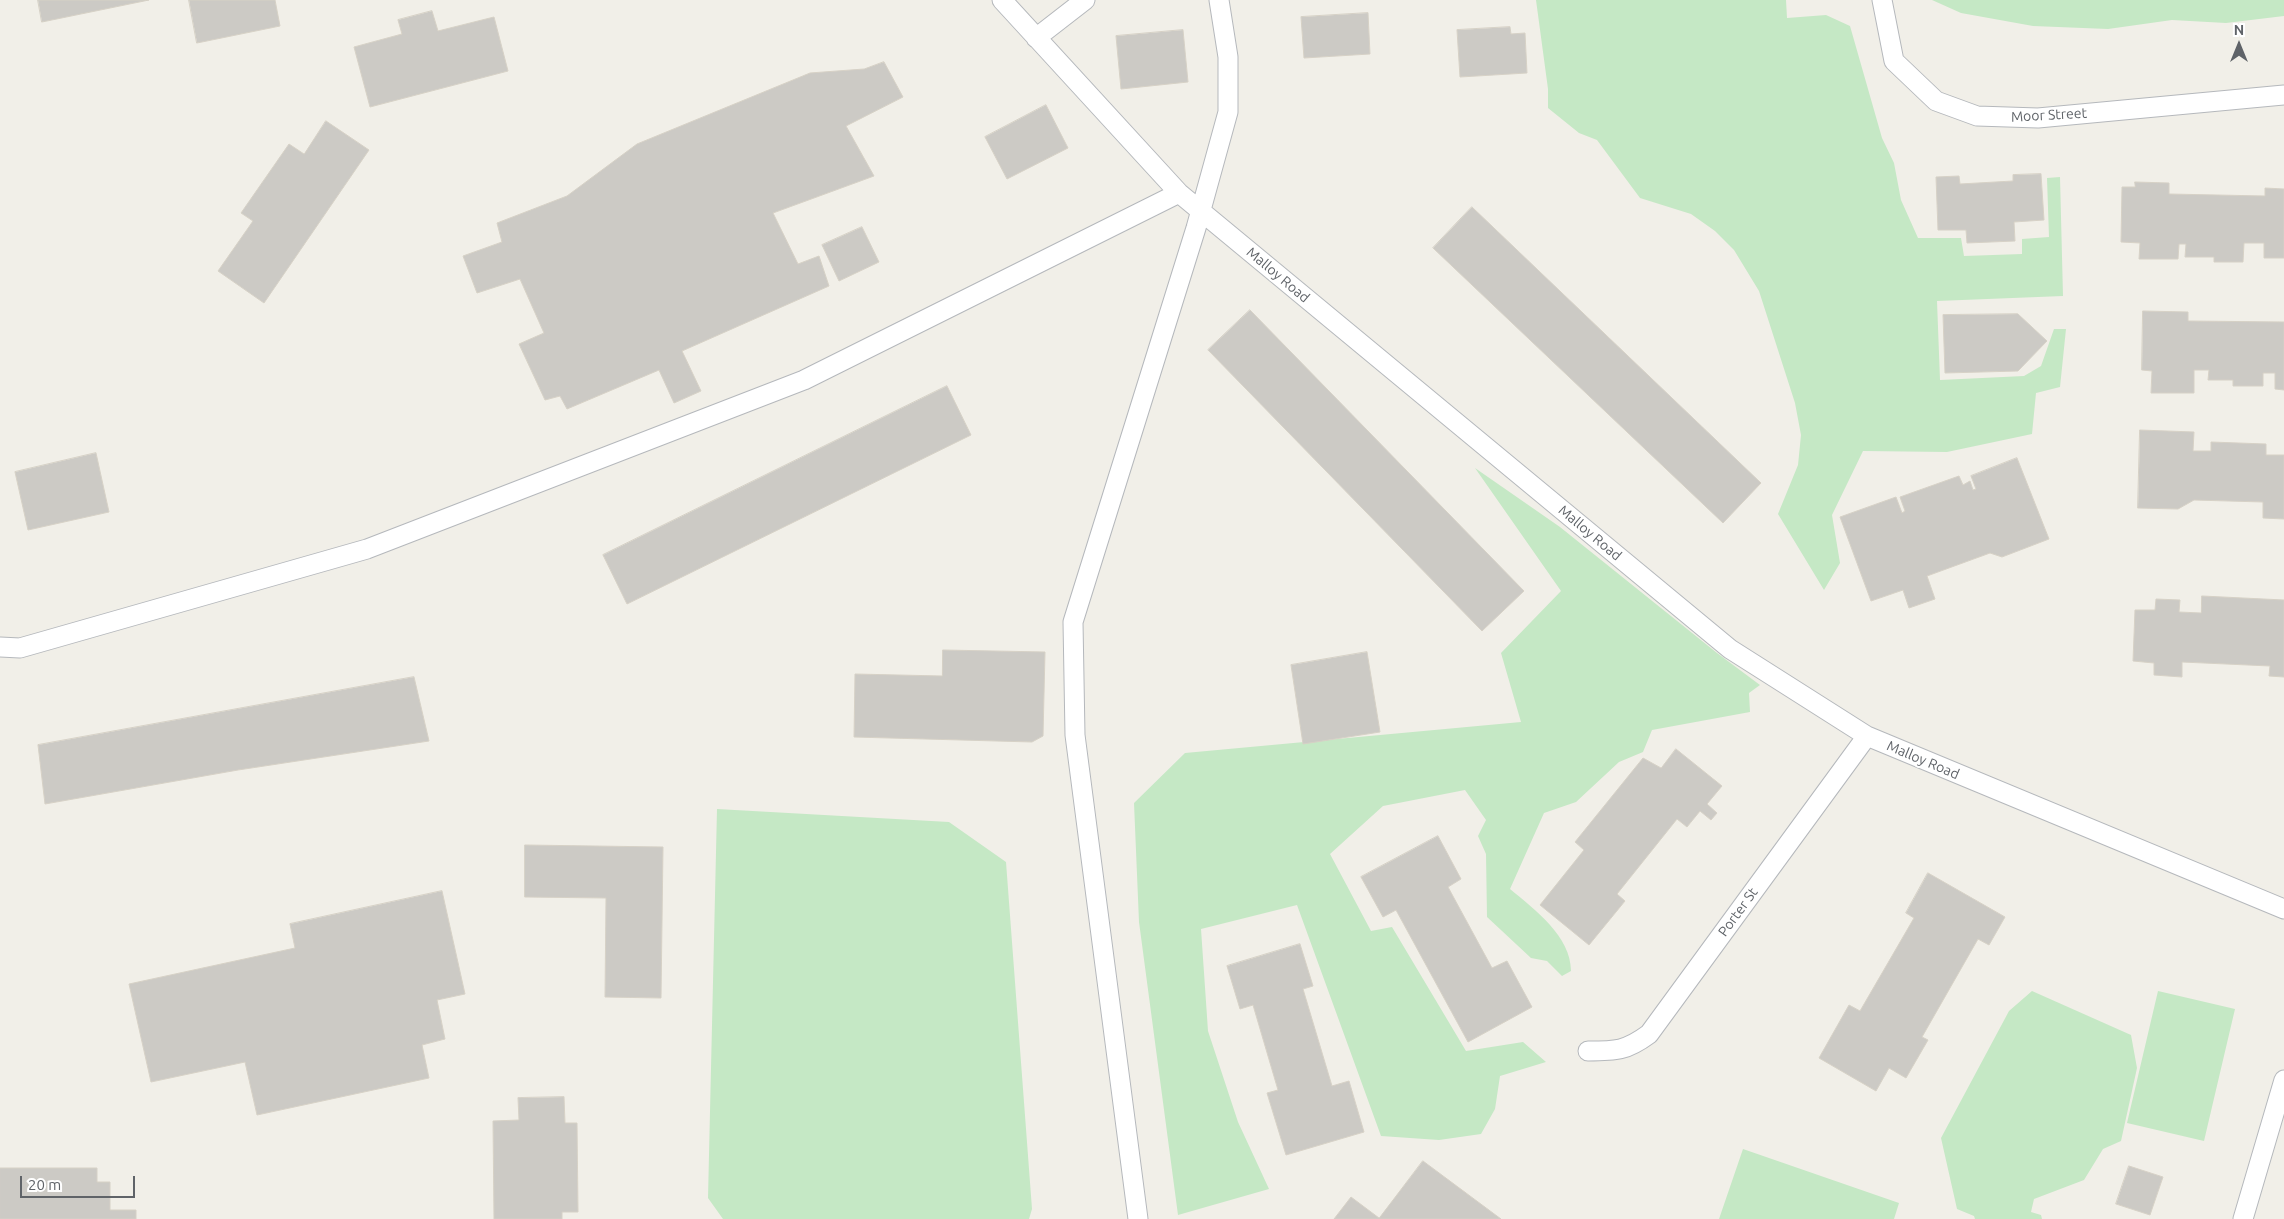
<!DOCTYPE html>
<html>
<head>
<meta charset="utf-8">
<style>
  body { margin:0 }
  #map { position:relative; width:2284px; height:1219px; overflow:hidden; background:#f1efe8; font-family:Ubuntu,sans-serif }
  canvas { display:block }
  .north { position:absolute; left:2214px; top:20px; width:50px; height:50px; -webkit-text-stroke:4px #fff; paint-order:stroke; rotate:0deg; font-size:14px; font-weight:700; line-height:20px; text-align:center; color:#5f6368 }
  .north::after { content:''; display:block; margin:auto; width:18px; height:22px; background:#5f6368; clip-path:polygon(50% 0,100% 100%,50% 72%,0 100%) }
  .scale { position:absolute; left:20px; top:1176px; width:115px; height:22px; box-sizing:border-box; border:2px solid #5f6368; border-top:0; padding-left:6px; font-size:15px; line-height:18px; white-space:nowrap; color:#5f6368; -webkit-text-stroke:4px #fff; paint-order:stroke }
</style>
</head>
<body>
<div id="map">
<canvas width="2284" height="1219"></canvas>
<div class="north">N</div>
<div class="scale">20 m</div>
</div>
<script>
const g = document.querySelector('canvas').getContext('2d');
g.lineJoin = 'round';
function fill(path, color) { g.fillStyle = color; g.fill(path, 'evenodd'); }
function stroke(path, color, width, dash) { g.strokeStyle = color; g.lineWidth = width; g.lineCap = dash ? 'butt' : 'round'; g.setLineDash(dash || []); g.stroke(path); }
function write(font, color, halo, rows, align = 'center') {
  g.font = font + ' Ubuntu,sans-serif'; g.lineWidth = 4; g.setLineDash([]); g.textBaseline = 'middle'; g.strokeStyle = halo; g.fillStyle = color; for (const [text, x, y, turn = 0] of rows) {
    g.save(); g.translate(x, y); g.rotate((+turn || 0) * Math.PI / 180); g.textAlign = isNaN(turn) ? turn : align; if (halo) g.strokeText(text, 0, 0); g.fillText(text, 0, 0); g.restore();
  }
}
fill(new Path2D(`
  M1536,0h250l1,18 39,-3 24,11 32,112 12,25 7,37 17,38h43l3,18 58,-2v-15l27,-2 -2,-59 13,-1 3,119 -126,5 3,79 84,-4 17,-10 13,-37h12l-6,58 -24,6 -4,41 -85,18 -84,-1 -31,64 8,48 -16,27 -46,-76 20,-49 3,-30 -6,-32 -36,-112 -25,-41 -19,-19 -24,-17 -51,-16 -43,-58 -18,-7 -31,-25v-19z
  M1932,0h352v16l-58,7 -54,-3 -64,9 -75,-3 -72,-13z
  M1475,468l85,59 157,126 43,32 -11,8 1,19 -98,18 -9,22 -24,10 -43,40 -32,11 -34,76c25,21 61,47 61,82l-9,5 -15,-15 -16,-3 -44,-41 -1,-63 -8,-18 8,-16 -21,-30 -82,16 -53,48 41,77 21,-4 74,124 57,-9 23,20 -46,14 -5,33 -14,25 -42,6 -58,-4 -84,-231 -96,24 7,102 30,91 31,67 -91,26 -39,-293 -5,-119 51,-50 336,-31 -20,-69 60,-62z
  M717,809l232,13 57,40 26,347 -3,10h-306l-15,-21z
  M2032,991l99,44 6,33 -16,73 -18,8 -19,31 -50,19 -3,13 10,3 1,4h-67l-1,-3 -17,-7 -16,-71 68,-127z
  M2158,991l77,18 -31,132 -77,-18z
  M1743,1149l156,54 -5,16h-175z`), '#c5e8c5');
const building = new Path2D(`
  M38,0h111l-107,22z
  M189,0h86l5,26 -83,17z
  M432,11l6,20 56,-14 14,54 -138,36 -16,-60 48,-13 -4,-14z
  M1368,13l2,41 -66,4 -3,-41z
  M1510,27l1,7 14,-1 2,40 -67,4 -3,-47z
  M1183,30l5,52 -67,7 -5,-53z
  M884,62l19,35 -57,29 28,50 -101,37 25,51 21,-8 10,30 -147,65 19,40 -27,12 -15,-33 -92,39 -7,-13 -15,4 -26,-56 25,-11 -24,-54 -43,14 -14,-37 39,-14 -5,-19 70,-27 70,-52 173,-71 54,-4z
  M1046,105l22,43 -61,31 -22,-42z
  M326,121l43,29 -105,153 -46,-32 35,-50 -12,-8 48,-69 15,10z
  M2041,174l3,46 -30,2 1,19 -48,2 -1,-13h-28l-2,-53 23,-1 1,8 53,-3v-6z
  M2135,182l34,1v11l96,2v-8l19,1v69h-20v-15h-20l-1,19h-29v-5h-29l1,-13h-7l-1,15h-39l1,-16 -19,-1 1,-55h13z
  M1472,207l289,276 -38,40 -290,-275z
  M862,227l17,35 -40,19 -17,-36z
  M1250,310l274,281 -42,40 -274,-281z
  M2143,311l45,1v9l96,1v68l-9,-1v-16h-12v13h-30v-6h-25l1,-10h-15v23h-43l1,-22 -10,-1z
  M2018,314l29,27 -29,30 -73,2 -2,-58z
  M947,386l24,49 -344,169 -24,-49z
  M2140,430l54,2 -1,19h18v-9l55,2v11h18v64l-21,-1v-16l-69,-2 -16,9 -40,-1z
  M96,453l13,59 -81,18 -13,-58z
  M2017,458l32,81 -47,18 -12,-4 -63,23 8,23 -26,9 -6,-18 -32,11 -31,-84 56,-20 6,16 3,-2 -5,-14 59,-21 4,9 7,-4 3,9 3,-1 -5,-13z
  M2202,596l82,4v77l-15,-1 1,-10 -88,-4v15l-28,-2v-12l-21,-2 2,-51h20l1,-11 24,1 -1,12 22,1z
  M943,650l102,2 -2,84 -11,6 -178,-5 1,-63 87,2z
  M1367,652l13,80 -77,12 -12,-79z
  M414,677l15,64 -191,29 -193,34 -7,-59z
  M1676,749l46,37 -15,18 10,9 -6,7 -11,-9 -13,16 -10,-8 -60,75 8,7 -36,44 -49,-40 44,-55 -9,-8 68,-84 18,10z
  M1438,836l23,43 -13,8 44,81 15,-7 25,46 -64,35 -72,-132 -13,7 -22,-40z
  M525,845l138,2 -2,151 -56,-1 1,-99 -81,-1z
  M1928,873l77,44 -16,28 -11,-6 -56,98 6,3 -22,38 -17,-10 -13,23 -57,-33 30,-53 11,6 54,-93 -8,-5z
  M442,891l23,103 -28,6 8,39 -23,6 7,33 -172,37 -12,-53 -94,20 -22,-98 166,-36 -5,-24z
  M1300,944l13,42 -10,3 29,97 17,-5 15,51 -78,23 -19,-62 11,-3 -25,-85 -13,4 -13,-43z
  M564,1097l1,26h12l1,89h-16v7h-68l-1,-98 26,-1 -1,-22z
  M1423,1161l78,58h-167l17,-22 28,21z
  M2129,1166l34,11 -13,38 -34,-11z
  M0,1168h97v14h13v28h26v9h-136z`);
fill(building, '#cccac5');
stroke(building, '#d6d1c6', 1);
const lane = new Path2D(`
  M1002,0l177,193 551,456 137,87 417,173
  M1882,0l12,61 42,40 41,15 61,2 246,-23
  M1036,38l49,-38
  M0,647l20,1 347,-99 437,-169 375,-187
  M1588,1051c28,0 38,0 61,-17l218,-298
  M1138,1219l-63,-484 -2,-113 123,-394 32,-116v-55l-9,-57
  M2243,1219l41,-139`);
stroke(lane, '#b5b8bc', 21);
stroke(lane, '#fff', 19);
write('14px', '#5f6368', '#fff', [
  ["Moor Street",2049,115,-3],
  ["Malloy Road",1278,275,40],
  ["Malloy Road",1590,533,40],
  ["Malloy Road",1923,760,23],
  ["Porter St",1738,912,-54]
]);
</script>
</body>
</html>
